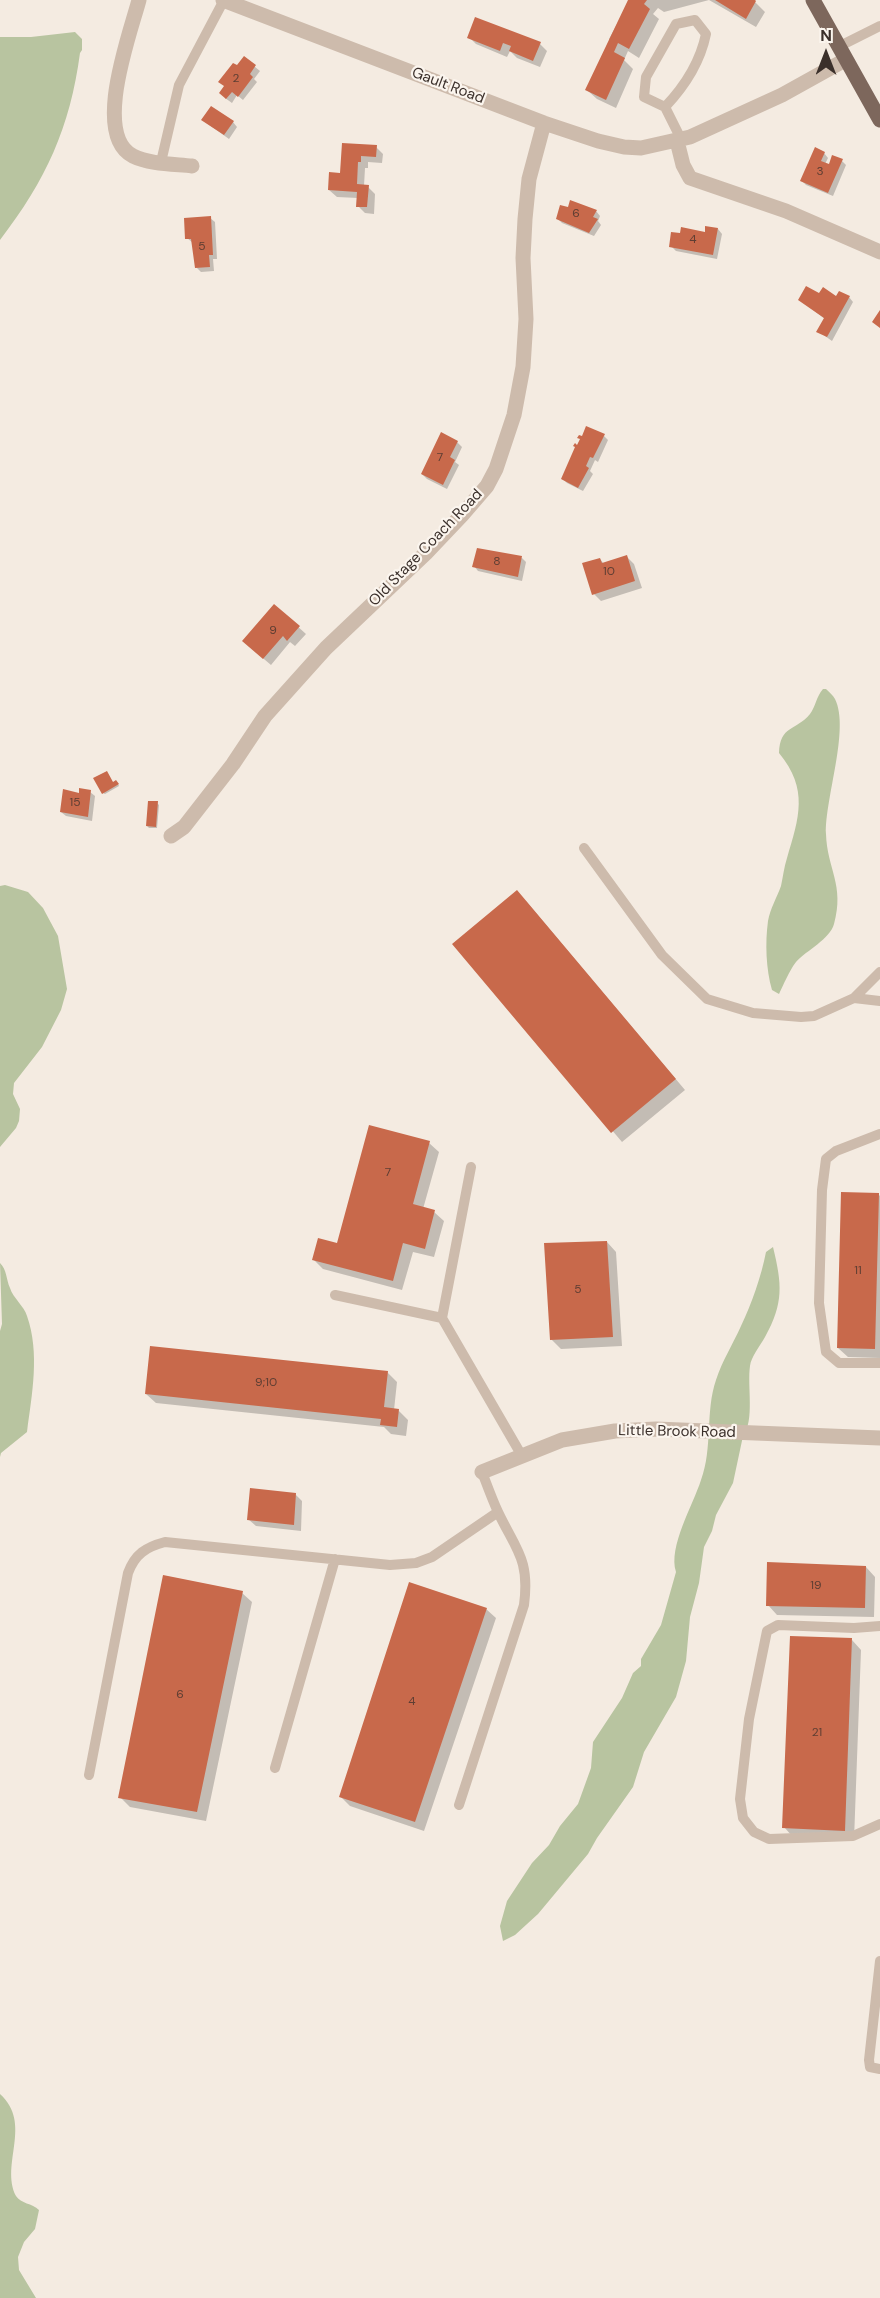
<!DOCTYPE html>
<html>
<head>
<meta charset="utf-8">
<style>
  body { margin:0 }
  #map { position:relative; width:880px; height:2298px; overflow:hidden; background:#f4ebe1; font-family:"DM Sans",sans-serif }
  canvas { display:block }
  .north { position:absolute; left:796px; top:24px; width:60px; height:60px; -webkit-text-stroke:4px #fbf5ee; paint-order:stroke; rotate:0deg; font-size:16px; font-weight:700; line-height:24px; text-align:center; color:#3b302b }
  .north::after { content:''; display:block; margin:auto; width:21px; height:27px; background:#3b302b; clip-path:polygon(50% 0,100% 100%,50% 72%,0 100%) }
</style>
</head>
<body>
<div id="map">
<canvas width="880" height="2298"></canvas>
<div class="north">N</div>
</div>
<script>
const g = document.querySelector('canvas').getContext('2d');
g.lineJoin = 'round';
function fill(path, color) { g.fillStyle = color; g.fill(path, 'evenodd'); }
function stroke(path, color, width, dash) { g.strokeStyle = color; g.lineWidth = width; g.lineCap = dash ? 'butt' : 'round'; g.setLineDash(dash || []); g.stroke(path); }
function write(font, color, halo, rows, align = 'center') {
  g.font = font + ' "DM Sans",sans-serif'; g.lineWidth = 4.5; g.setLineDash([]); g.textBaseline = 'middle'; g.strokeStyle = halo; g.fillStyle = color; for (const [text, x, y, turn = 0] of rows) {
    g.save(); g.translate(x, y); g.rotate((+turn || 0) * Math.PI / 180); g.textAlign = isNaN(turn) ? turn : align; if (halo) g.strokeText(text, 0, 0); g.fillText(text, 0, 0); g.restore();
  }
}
fill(new Path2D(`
  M75,32l7,7v11l-2,3c-10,75 -34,127 -80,187v-203h31z
  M823,689h3c3,3 7,6 9,10 15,30 -10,99 -9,135 1,35 19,51 8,90 -4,15 -27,26 -38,38 -7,9 -12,22 -17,32l-7,-4c-6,-21 -7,-47 -4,-69 2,-12 9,-24 13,-35 2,-9 3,-19 6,-28 12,-40 22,-69 -8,-105 1,-28 17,-22 31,-39 6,-8 6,-17 13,-25z
  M5,885l23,7 15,16 15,28 9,53 -6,21 -19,37 -28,36 -1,11 7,15 -1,12 -3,7 -16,19v-261z
  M773,1247c9,37 11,56 -8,90 -5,9 -14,20 -15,29 -3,20 5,54 -7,70l-10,47 -17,32 -4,16 -8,16 -5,36 -9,34 -4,44 -10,36 -32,55 -11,35 -36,51 -9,16 -50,60 -23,21 -12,6 -3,-15 7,-25 25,-38 17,-18 11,-19 18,-22 13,-36 2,-26 29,-44 11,-25 8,-7v-7l20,-34 15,-53c-8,-25 17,-67 25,-92 12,-32 4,-68 15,-100 6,-19 17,-36 25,-54 11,-23 20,-49 25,-74z
  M0,1263c7,7 6,16 10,25 3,10 14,18 17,28 13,37 5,78 0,116l-26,21 -1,4v-126l2,-7z
  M0,2094c33,30 0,70 16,102 5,8 16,7 23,14l-4,19 -11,13 -6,15 1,13 17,28h-36z`), '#b8c4a0');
fill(new Path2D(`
  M630,0h123l12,12 -9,15 -47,-27 -45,12 -6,-4 -5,6 6,5 -20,39 -11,-7 -4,9 9,9 -17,39 -19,-9 -10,-9 24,-49 -2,-2z
  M469,37l71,7 7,7 -7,16 -23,-9 -7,-7 -3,6 -31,-13z
  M244,58l16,13 -6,8 3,3 -14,18 -6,-5 -5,8 -7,-5v-11z
  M233,122l4,5 -8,12 -21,-15z
  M344,145l32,2 7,7 -1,9 -14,-1v6h-3l-1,18 4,1 7,7 -1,20 -9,-1 -7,-7v-8l-21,-1 -8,-7 13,-15z
  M824,153l4,5 -3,6 4,1 13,-4 4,4 -13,31 -27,-11 -4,-4z
  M596,211l4,5 -2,5 3,4 -7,11 -32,-13 -4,-4z
  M210,218l5,4 2,37h-4l1,12 -13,1 -5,-5 -3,-24 -6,-5z
  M718,229l4,5 -5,25 -41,-8 -5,-5z
  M849,297l4,5 -21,39 -14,-10 7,-12 -25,-19z
  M604,436l4,4 -10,22 -3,-2 -5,11 3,3 -10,17 -16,-8 -5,-5z
  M457,442l5,5 -7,15 4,3 -12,24 -20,-10 -5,-5z
  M627,557l7,7 8,24 -41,13 -7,-7 6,-35 4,5z
  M522,558l4,4 -4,19 -44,-10 -4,-5z
  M275,606l31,28 -11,12 -5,-4 -19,23 -20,-17z
  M114,783l4,1 1,2 -14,8 -2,-1z
  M90,792l5,4 -3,25 -26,-5 -5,-4 20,-17z
  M157,803l2,2 -2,23h-8l-2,-2z
  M526,901l159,189 -63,52 -168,-198z
  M429,1143l10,9 -16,57 11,3 10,9 -10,36 -21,-5 -11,38 -79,-21 -10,-10 25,-14z
  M878,1194l2,2v162l-32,-1 -10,-9z
  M607,1242l9,10 6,94 -61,3 -10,-10z
  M387,1372l10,10 -3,28h4l10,10 -2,16 -15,-2 -7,-7 -228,-24 -10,-9z
  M295,1494l7,7 -1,30 -45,-5 -8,-7z
  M866,1567l9,10 -1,40 -97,-2 -9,-10z
  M242,1593l10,9 -46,219 -76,-14 -10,-10z
  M486,1609l10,9 -72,213 -74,-25 -10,-10z
  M852,1640l9,10 -7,190 -61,-3 -9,-10z`), '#0003');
fill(new Path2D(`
  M628,0h19l-3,4 6,5 -21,40 -11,-6 -4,9 11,6 -19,42 -21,-10z
  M715,0h40l1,1 -10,18z
  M475,17l66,25 -8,19 -24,-10 2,-5 -8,-3 -3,8 -33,-13z
  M244,56l12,9 -6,9 3,3 -15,20 -6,-5 -6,7 -7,-6 5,-7 -6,-4 15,-19 4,2z
  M211,106l23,15 -10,14 -23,-15z
  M342,143l35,2 -1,12 -15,-1v6h-3l-1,22 12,1 -2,22h-11l1,-15 -29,-2 1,-18 11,1z
  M815,147l10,5 -4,9 8,3 3,-9 11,4 -15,34 -28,-12z
  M570,200l27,10 -4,7 5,2 -9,14 -33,-14 4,-14 8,2z
  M211,216l2,39h-4l1,12 -15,1 -4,-29h-6l-1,-21z
  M705,226l13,2 -5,27 -44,-8 2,-15 9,1 1,-6 24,5z
  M806,286l13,7 4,-6 13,9 3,-5 11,5 -23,41 -11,-5 8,-14 -26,-18z
  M880,310v18l-8,-6z
  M586,426l19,8 -12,24 -3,-1 -4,9 3,2 -11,20 -17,-9 14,-32 -2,-1 2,-3 2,2 3,-6 -3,-1 2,-3 3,1z
  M441,432l17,9 -8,16 5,3 -12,25 -22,-11z
  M477,548l45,8 -4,21 -46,-10z
  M627,555l8,26 -43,14 -10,-32 18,-5 2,5z
  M274,604l26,22 -13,15 -4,-5 -20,23 -21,-18z
  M107,771l6,11 3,-2 3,4 -17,10 -9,-16z
  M79,788l12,2 -3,27 -28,-5 3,-23 16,4z
  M148,801h10l-2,26 -10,-1z
  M517,890l159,189 -65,54 -159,-189z
  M369,1125l61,16 -17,63 22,6 -10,39 -22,-6 -10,38 -81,-21 6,-22 19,5z
  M841,1192l38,1 -4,156 -38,-1z
  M607,1241l6,96 -63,3 -6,-97z
  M150,1346l238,25 -4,36 15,2 -2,18 -17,-2 1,-6 -236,-25z
  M250,1488l46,5 -2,32 -47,-5z
  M767,1562l99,4 -1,42 -99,-2z
  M163,1575l80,16 -46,221 -79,-14z
  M409,1582l78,26 -72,214 -76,-25z
  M790,1636l62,2 -7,193 -63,-3z`), '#c8694b');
stroke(new Path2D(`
  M838,47l42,-21
  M665,107c20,-21 35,-44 41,-73l-11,-14 -19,4 -30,53 -2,20 21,10 16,32
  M161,162l18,-77 45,-85
  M584,848l78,107 45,44 46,14 48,4 13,-1 40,-18 26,3
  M854,998l26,-26
  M880,1134l-44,17 -10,8 -4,31 -3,113 7,49 13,11h41
  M471,1167l-29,151 80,138
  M335,1295l107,23
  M880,1626l-26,2 -76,-3 -11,6 -18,88 -9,80 3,19 11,14 15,7 84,-3 27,-12
  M275,1768l60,-209
  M89,1775l39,-202c7,-19 18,-26 37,-31l225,23 26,-2 16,-6 66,-45
  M459,1805l65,-200c6,-46 -8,-55 -26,-93 -6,-13 -11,-27 -16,-40
  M880,1961l-11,99 1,7 10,2`), '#cdbbac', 10);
stroke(new Path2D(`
  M139,0c-9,34 -47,135 -6,156 16,8 40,8 59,10
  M223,0l321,123 54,18 26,6 17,1 49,-11 92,-42 63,-35
  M677,141l6,24 7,13 96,33 94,41
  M171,836l13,-9 49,-63 32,-48 61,-68 100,-95 36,-38 25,-29 9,-17 18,-54 9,-48 3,-48 -3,-61 2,-39 4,-40 15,-56
  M482,1472l80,-32 53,-9 41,-2 224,9`), '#cdbbac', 15);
stroke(new Path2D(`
  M813,0l67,120`), '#7d675c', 15);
write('12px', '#5e3e33', null, [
  ["2",236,79],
  ["3",820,172],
  ["6",576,214],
  ["4",693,240],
  ["5",202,247],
  ["7",440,458],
  ["8",497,562],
  ["10",609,572],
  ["9",273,631],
  ["15",75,803],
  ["7",388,1173],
  ["11",858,1271],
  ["5",578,1290],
  ["9;10",266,1383],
  ["19",816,1586],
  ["6",180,1695],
  ["4",412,1702],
  ["21",817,1733]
]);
write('15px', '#3b302b', '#fbf5ee', [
  ["Gault Road",448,86,21],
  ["Old Stage Coach Road",426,548,-46],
  ["Little Brook Road",677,1432,1]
]);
</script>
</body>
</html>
